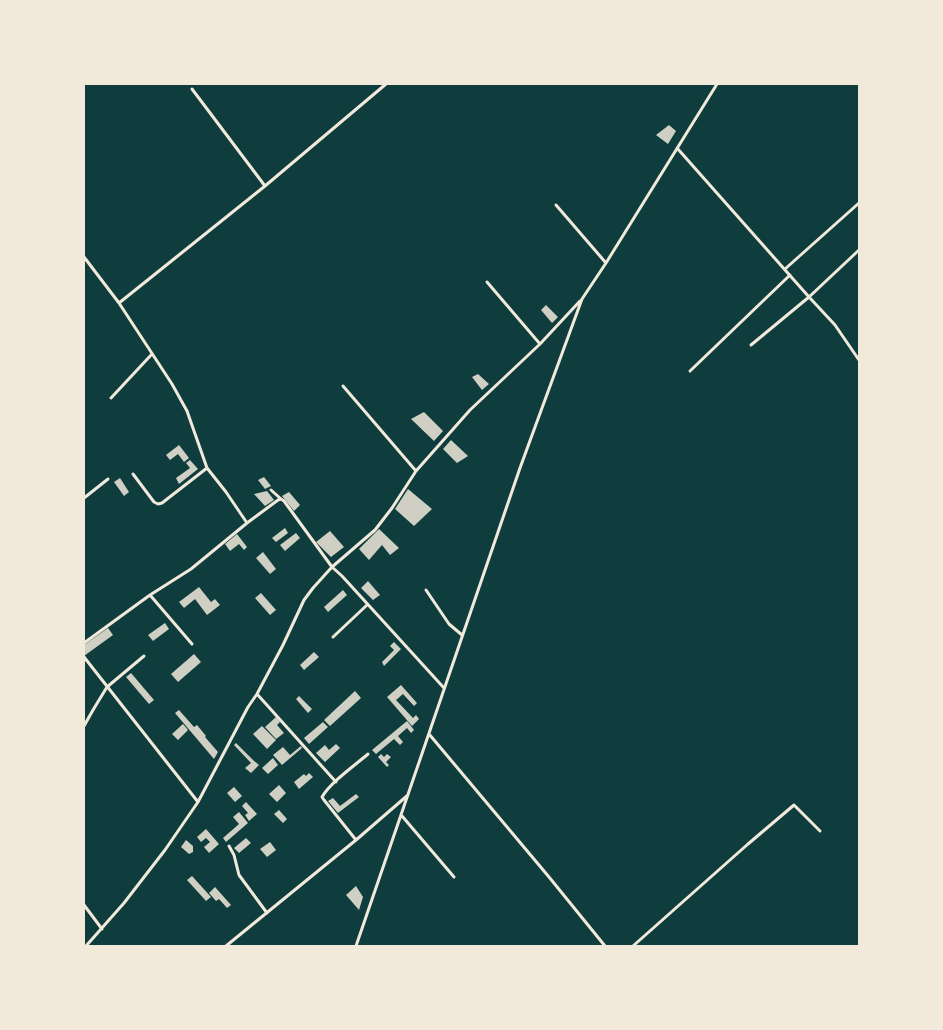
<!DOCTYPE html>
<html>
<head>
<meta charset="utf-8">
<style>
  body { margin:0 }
  #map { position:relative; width:943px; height:1030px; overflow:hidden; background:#0f3d3e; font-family:Mulish,sans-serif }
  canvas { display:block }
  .frame { position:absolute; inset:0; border:85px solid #f1e9da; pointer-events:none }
</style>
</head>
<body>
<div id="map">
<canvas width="943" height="1030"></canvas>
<div class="frame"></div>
</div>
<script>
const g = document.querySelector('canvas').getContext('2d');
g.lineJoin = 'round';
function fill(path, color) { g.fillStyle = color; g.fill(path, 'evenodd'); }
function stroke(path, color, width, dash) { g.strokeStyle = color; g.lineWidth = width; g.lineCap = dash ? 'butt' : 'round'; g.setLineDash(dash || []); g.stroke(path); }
fill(new Path2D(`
  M669,125l7,6 -8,13 -12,-9z
  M546,305l12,12 -6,6 -11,-13z
  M478,374l11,10 -7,6 -10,-13z
  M424,412l19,19 -9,10 -23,-22z
  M451,440l17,16 -11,7 -14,-14z
  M179,445l10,13 -5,4 -6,-8 -8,6 -4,-5z
  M190,460l8,9 -19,15 -3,-6 14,-10 -4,-5z
  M264,477l7,9 -6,3 -7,-9z
  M120,478l9,14 -5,4 -10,-14z
  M408,489l24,20 -18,17 -19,-17z
  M267,491l7,9 -9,6 -11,-12z
  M289,492l11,13 -6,6 -12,-15z
  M285,528l3,5 -12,9 -4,-4z
  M379,529l20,19 -9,7 -8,-10 -13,15 -10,-11z
  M330,531l14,16 -13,10 -15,-15z
  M296,533l4,5 -15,13 -5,-6z
  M237,534l10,13 -3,3 -5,-6 -9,7 -5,-7z
  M263,552l13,17 -6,5 -14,-16z
  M368,581l12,14 -7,5 -12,-12z
  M199,587l12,15 4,-3 5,6 -13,10 -12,-16 -11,9 -5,-6z
  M343,590l4,5 -19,17 -4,-5z
  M261,593l15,17 -6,5 -15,-17z
  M165,623l4,6 -16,12 -5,-6z
  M108,628l5,7 -29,21v-11z
  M394,642l7,7 -17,17 -2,-4 12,-12 -4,-4z
  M314,652l5,5 -15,13 -4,-5z
  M194,654l7,8 -23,20 -7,-8z
  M131,673l23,27 -5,4 -23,-27z
  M401,685l16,18 -3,3 -11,-12 -7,6 17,18 3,-3 3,4 -7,7 -25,-29z
  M355,691l6,7 -31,28 -6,-6z
  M299,696l13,13 -4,4 -12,-14z
  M179,710l15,17 3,-2 9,11 -1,1 13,15 -4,7 -39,-46z
  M276,717l4,5 -3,3 7,8 -8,6 -11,-12z
  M407,721l7,9 -3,3 -4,-5 -9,8 5,6 -3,3 -6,-6 -18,15 -4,-4z
  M323,722l5,5 -19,17 -5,-6z
  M183,724l5,6 -10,10 -6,-6z
  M262,726l14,14 -9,9 -14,-15z
  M236,743l17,17 6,5 -8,8 -6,-5 6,-5 -17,-18z
  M336,744l4,4 -15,14 -9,-9 9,-8 4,5z
  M301,746l1,2 -20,17 -9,-10 10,-8 7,8z
  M381,754l3,3 3,-3 4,3 -5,5 3,3 -2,2 -9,-10z
  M273,758l5,7 -10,9 -6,-6z
  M309,773l4,4 -14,12 -5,-7 10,-8 2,2z
  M279,785l7,8 -9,9 -8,-8z
  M234,787l8,9 -7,6 -8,-9z
  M356,794l3,3 -21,16 -10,-12 5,-3 7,8z
  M246,802l11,12 -8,7 -4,-6 3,-2 -6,-7z
  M279,810l8,9 -4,4 -9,-9z
  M239,812l9,11 -22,19 -3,-4 16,-14 -6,-7z
  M206,829l13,15 -10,9 -5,-6 6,-5 -4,-4 -5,4 -4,-5z
  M246,838l5,5 -12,10 -5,-5z
  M186,840l7,6v6l-4,2 -8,-7z
  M270,842l6,8 -9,7 -7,-8z
  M192,876l19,21 -5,4 -19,-21z
  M356,886l7,11 -4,13 -13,-15z
  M215,887l16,18 -4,3 -8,-9 -3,2 -7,-8z`), '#cfcfc3');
stroke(new Path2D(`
  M192,89l73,97
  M677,148l132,149 26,28 24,35
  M556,205l50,58
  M84,257l35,46 53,81 15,27 20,57 19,24 21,31
  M785,269l74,-66
  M487,282l53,62
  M119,303l146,-117 121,-102
  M751,345l58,-48 50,-47
  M690,371l100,-96
  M343,386l73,85
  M111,398l41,-44
  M133,474l21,28 4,2 4,-1 45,-35
  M271,490l10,9 3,2 48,66 10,9 102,112
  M84,498l24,-19
  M426,590l23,34 13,11
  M150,595l42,49
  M333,637l34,-32
  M84,643l66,-48 41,-26 56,-46 31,-23 3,-1
  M84,657l114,145
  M257,694l79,88
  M84,726l9,-16 14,-23 37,-31
  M429,734l120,143 56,69
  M402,816l52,61
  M356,840l-32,-40 -2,-3c9,-15 32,-31 46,-43
  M229,846l5,9 5,20 28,38
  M84,905l18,24
  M86,946l38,-43 41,-53 33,-48 50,-95 9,-13 26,-49 21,-45 9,-12 19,-21 43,-37 17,-22 24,-37 54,-61 70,-66 40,-43
  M226,946l130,-106 52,-45
  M356,946l164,-478 62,-169 24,-36 111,-179
  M633,946l115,-102 46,-39 26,26`), '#f1e9da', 3);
</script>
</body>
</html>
